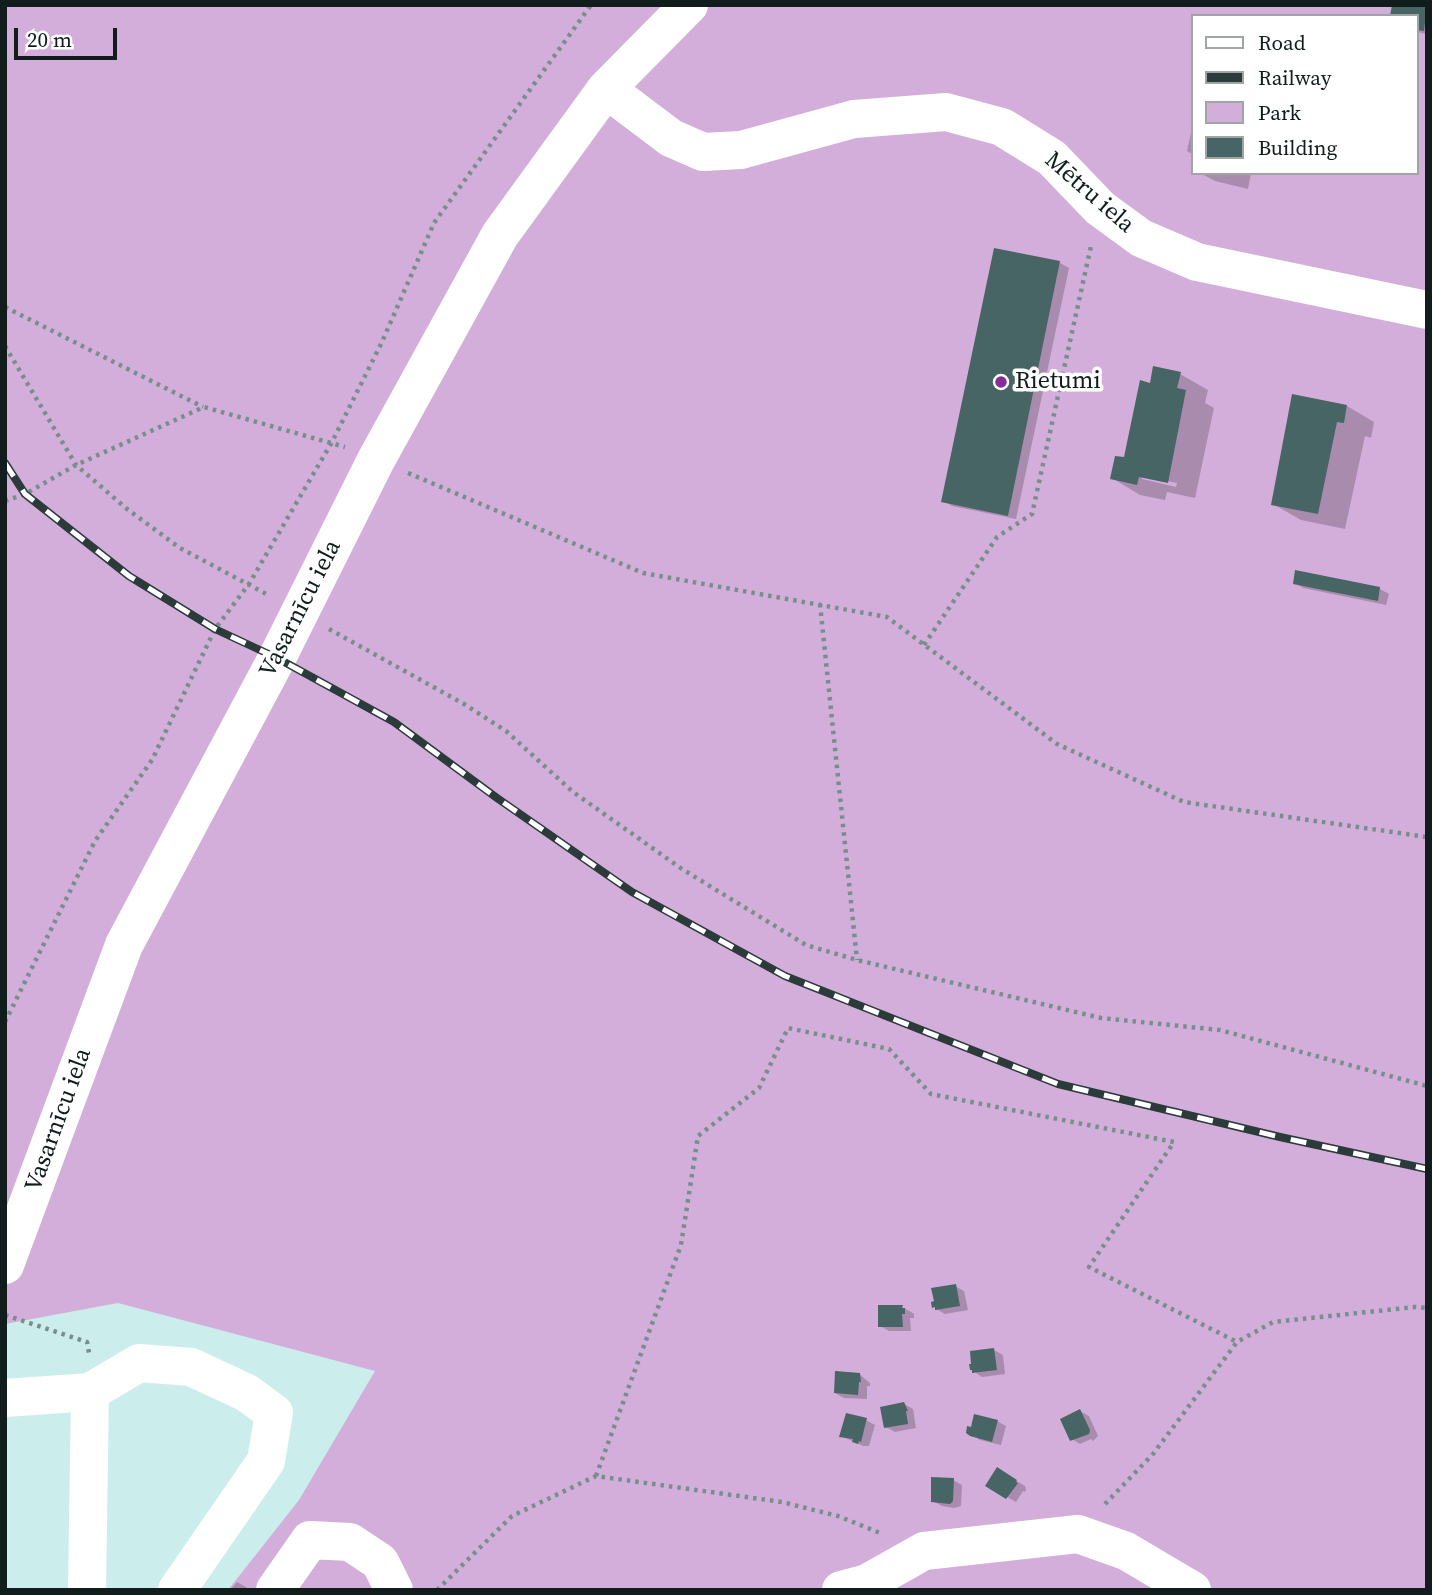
<!DOCTYPE html>
<html>
<head>
<meta charset="utf-8">
<style>
  body { margin:0 }
  #map { position:relative; width:1432px; height:1595px; overflow:hidden; background:#cbeeec; font-family:"Source Serif 4",serif }
  canvas { display:block }
  .frame { position:absolute; inset:0; border:7px solid #101d1c; pointer-events:none }
  .legend { position:absolute; left:1191px; top:14px; width:228px; height:161px; box-sizing:border-box; background:#fff; border:2px solid #9fa5a4; margin:0; padding:9px 12px; list-style:none; font-size:21px; color:#101d1c }
  .legend li { display:flex; align-items:center; gap:14px; height:35px }
  .legend b { width:35px; border:2px solid #9fa5a4 }
  .scale { position:absolute; left:14px; top:28px; width:103px; height:32px; box-sizing:border-box; border:4px solid #101d1c; border-top:0; padding-left:9px; font-size:21px; line-height:24px; white-space:nowrap; color:#101d1c; -webkit-text-stroke:5px #fff; paint-order:stroke }
</style>
</head>
<body>
<div id="map">
<canvas width="1432" height="1595"></canvas>
<div class="frame"></div>
<ul class="legend">
<li><b style="height:9px;background:#fff"></b>Road</li>
<li><b style="height:9px;background:#2a3b39"></b>Railway</li>
<li><b style="height:19px;background:#d4aeda"></b>Park</li>
<li><b style="height:19px;background:#466564"></b>Building</li>
</ul>
<div class="scale">20 m</div>
</div>
<script>
const g = document.querySelector('canvas').getContext('2d');
g.lineJoin = 'round';
function fill(path, color) { g.fillStyle = color; g.fill(path, 'evenodd'); }
function stroke(path, color, width, dash) { g.strokeStyle = color; g.lineWidth = width; g.lineCap = dash ? 'butt' : 'round'; g.setLineDash(dash || []); g.stroke(path); }
function write(font, color, halo, rows, align = 'center') {
  g.font = font + ' "Source Serif 4",serif'; g.lineWidth = 7; g.setLineDash([]); g.textBaseline = 'middle'; g.strokeStyle = halo; g.fillStyle = color; for (const [text, x, y, turn = 0] of rows) {
    g.save(); g.translate(x, y); g.rotate((+turn || 0) * Math.PI / 180); g.textAlign = isNaN(turn) ? turn : align; if (halo) g.strokeText(text, 0, 0); g.fillText(text, 0, 0); g.restore();
  }
}
fill(new Path2D(`
  M5,5h1422v1585h-1199l71,-90 76,-129 -257,-68 -113,21zM1192,16h224v157h-224z`), '#d4aeda');
fill(new Path2D(`
  M1427,5v29l-11,-2v-16z
  M1192,128v26l-5,-3z
  M1200,173h51l-3,16 -33,-8z
  M995,250l65,13 9,5 -53,251 -64,-13 -9,-5z
  M1180,374l28,16 -3,13 9,5 -19,90 -28,-6 -2,8 -25,-5 -28,-17 13,-18 26,-75zM1142,476l35,7 -1,4 -34,-8z
  M1347,406l27,16 -3,16 -6,-2 -20,93 -44,-9 -28,-16z
  M1297,572l83,17 9,5 -3,11 -83,-17 -8,-5z
  M955,1286l9,5 4,19 -23,4 -9,-5z
  M880,1307h22l9,5 3,2v4h-4l1,13h-22l-9,-5z
  M994,1350l9,5 2,19 -23,3 -9,-6z
  M859,1374l11,9v3h-3v13l-23,-1 -9,-5z
  M904,1404l9,5 3,19 -21,4 -9,-5z
  M1080,1411l9,5 9,20 -5,5 -2,-2 -11,5 -8,-5z
  M866,1420l9,5 -6,21h-6l-22,-10z
  M997,1421l9,5 -5,19 -21,-5 -9,-6 1,-5z
  M997,1470l28,16 1,4 -1,2 -2,-1 -7,11 -28,-16z
  M953,1480l9,5 -1,21 -7,2 -12,-2 -9,-5z
  M237,1582l14,8h-21z`), '#0003');
fill(new Path2D(`
  M1392,5h35l-3,26 -8,-1v-14h-26z
  M994,248l66,13 -52,255 -67,-14z
  M1153,366l28,6 -4,16 9,2 -18,93 -29,-6 -2,8 -27,-6 5,-23 9,1 16,-77 10,3z
  M1292,394l55,11 -3,18 -7,-1 -19,92 -47,-9z
  M1295,570l85,17 -2,14 -85,-17z
  M956,1284l4,22 -25,4v-3l-3,1 -1,-6 3,-1 -3,-13z
  M878,1305h25l-1,3h3v6h-3l1,13h-25z
  M994,1348l3,22 -25,3v-3h-2l-1,-6h2l-1,-13z
  M835,1371l25,2 1,9h-2l-1,13 -24,-2z
  M904,1402l4,9h-2l2,13 -24,4 -4,-21z
  M1080,1409l10,21 -1,4 -19,7 -10,-22z
  M846,1413l21,5 -6,24 -2,-1 -1,3 -6,-2 1,-3 -14,-2z
  M974,1414l24,6 -6,22 -22,-6 -4,-3 1,-7 4,1z
  M997,1467l20,13 -1,2 2,1 -12,16 -21,-13z
  M931,1477l23,1 -1,23 -3,3 -19,-2z`), '#466564');
stroke(new Path2D(`
  M5,307l198,100
  M5,346l71,119 51,44 53,39 90,48
  M408,473l235,100 244,44 170,127 127,58 243,35
  M5,501l20,-7 51,-29 128,-58 141,40
  M820,604l37,356
  M329,629l135,75 42,27 67,61 109,77 124,76 51,15 244,58 119,12 207,56
  M924,645l73,-108 35,-23 59,-268
  M5,1022l90,-181 57,-81 63,-131 34,-45 83,-142 50,-100 52,-119 157,-218
  M5,1315l82,27 2,11
  M596,1476l85,-231 17,-109 61,-48 29,-60 101,21 42,45 243,48 -85,125 148,75
  M1105,1504l48,-50 84,-112 36,-20 142,-15 12,1
  M437,1590l75,-74 84,-40 186,26 56,14 42,17`), '#768f8d', 4.5, [3.5, 5]);
stroke(new Path2D(`
  M606,89l65,49 32,14 38,-2 113,-31 92,-7 56,15 50,31 48,50 41,30 56,24 230,48
  M5,1265l119,-320 153,-287 99,-198 124,-225 106,-146 83,-84
  M5,1398l85,-6 49,-29 52,4 56,26 27,20 -8,48 -89,129
  M87,1590l3,-198
  M275,1590l35,-50 40,2 30,20 14,28
  M841,1590l26,-7 57,-32 154,-17 48,17 66,39`), '#fff', 38);
const rail = new Path2D(`
  M5,463l20,31 104,82 86,53 62,29 117,64 103,76 135,94 153,84 273,108 222,53 147,32`);
stroke(rail, '#2a3b39', 8);
stroke(rail, '#fff', 5, [16]);
for (const [x, y, r, color] of [
  [1001,382,7,"#872c98"]
]) { const dot = new Path2D(); dot.arc(x, y, r, 0, 2 * Math.PI); g.fillStyle = color; g.fill(dot); stroke(dot, '#fff', 2.5); }
write('24px', '#101d1c', '#fff', [
  ["Mētru iela",1089,193,41],
  ["Vasarnīcu iela",301,609,-63],
  ["Vasarnīcu iela",59,1120,-70]
]);
write('24px', '#101d1c', '#fff', [
  ["Rietumi",1015,382]
], 'left');
</script>
</body>
</html>
